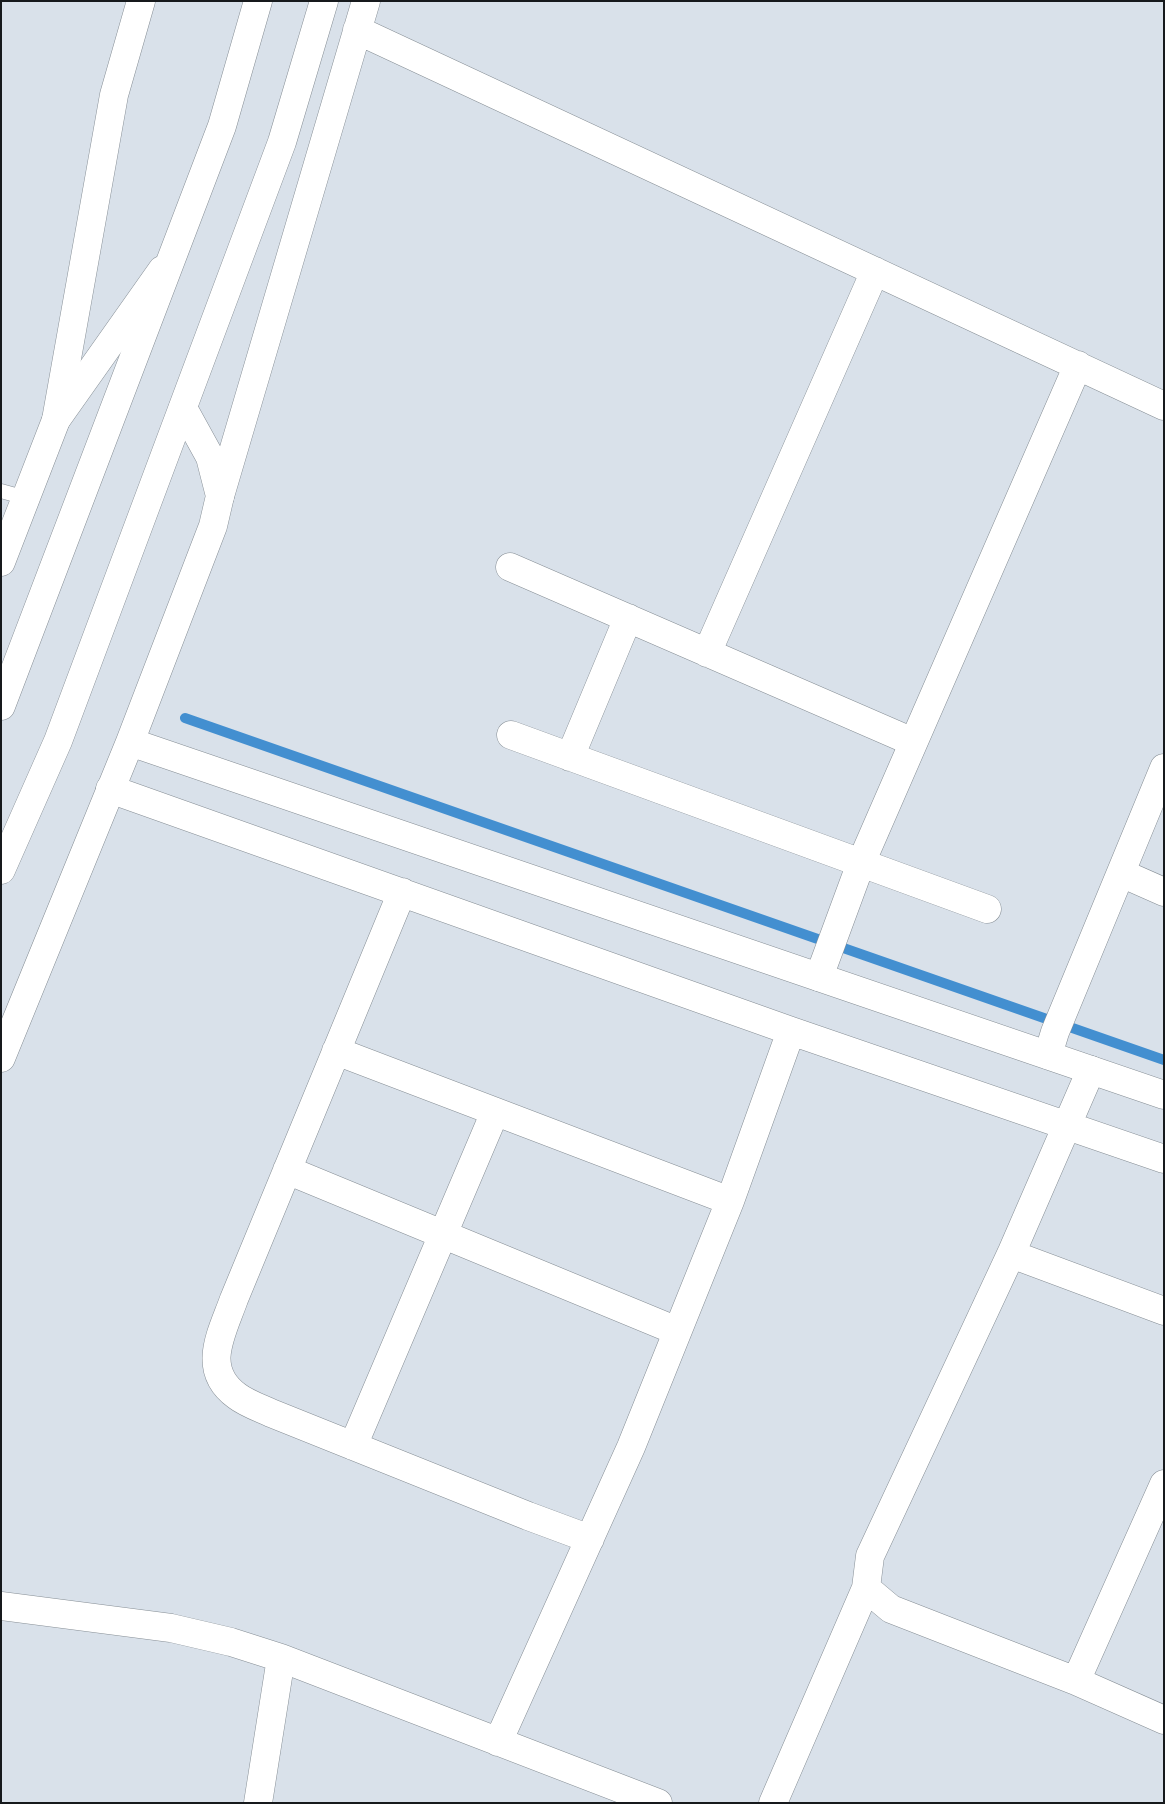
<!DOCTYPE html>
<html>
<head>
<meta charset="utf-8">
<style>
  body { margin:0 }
  #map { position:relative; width:1165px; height:1804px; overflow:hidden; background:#d9e1ea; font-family:Arial,sans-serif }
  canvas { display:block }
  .frame { position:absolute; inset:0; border:2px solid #16191c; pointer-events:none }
</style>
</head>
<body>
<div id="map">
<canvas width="1165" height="1804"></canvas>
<div class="frame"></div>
</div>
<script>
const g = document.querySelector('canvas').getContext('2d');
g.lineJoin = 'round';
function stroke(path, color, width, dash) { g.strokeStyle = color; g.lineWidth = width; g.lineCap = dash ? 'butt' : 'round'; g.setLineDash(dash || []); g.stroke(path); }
stroke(new Path2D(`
  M185,718l979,342`), '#438fd0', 10);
const lane = new Path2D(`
  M1,491l25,7`);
const street = new Path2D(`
  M357,30l807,376
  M56,420l58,-325 27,-94
  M220,496l146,-495
  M510,567l403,175
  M707,653l168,-382
  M511,735l476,174
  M570,757l58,-139
  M110,789l681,242 373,128
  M1121,873l43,19
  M402,892l-168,407c-12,34 -34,70 3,97 9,7 23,12 34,17l257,103 62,23
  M819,977l42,-114 217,-498
  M336,1051l394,150
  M1048,1055l7,-23 109,-264
  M1091,1070l-80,184 -141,302 -4,32 25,21 185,72 88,39
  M287,1170l390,161
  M1011,1254l153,57
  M353,1446l142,-334
  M1,1606l170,22 60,14 50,16 377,145
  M1076,1681l88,-197
  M498,1742l133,-295 99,-246 61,-170
  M258,1803l23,-145
  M773,1803l93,-215`);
const secondary = new Path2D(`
  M1,562l55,-142 106,-150
  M130,742l1034,353
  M1,1058l129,-316 83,-216 7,-30 -10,-39 -27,-49`);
const highway = new Path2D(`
  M1,706l221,-580 36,-125
  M1,870l57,-129 224,-599 42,-141`);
stroke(lane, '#868e95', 15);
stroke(street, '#868e95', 29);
stroke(secondary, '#868e95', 29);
stroke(highway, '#868e95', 29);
stroke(lane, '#fff', 14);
stroke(street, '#fff', 28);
stroke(secondary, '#fff', 28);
stroke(highway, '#fff', 28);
</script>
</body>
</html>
